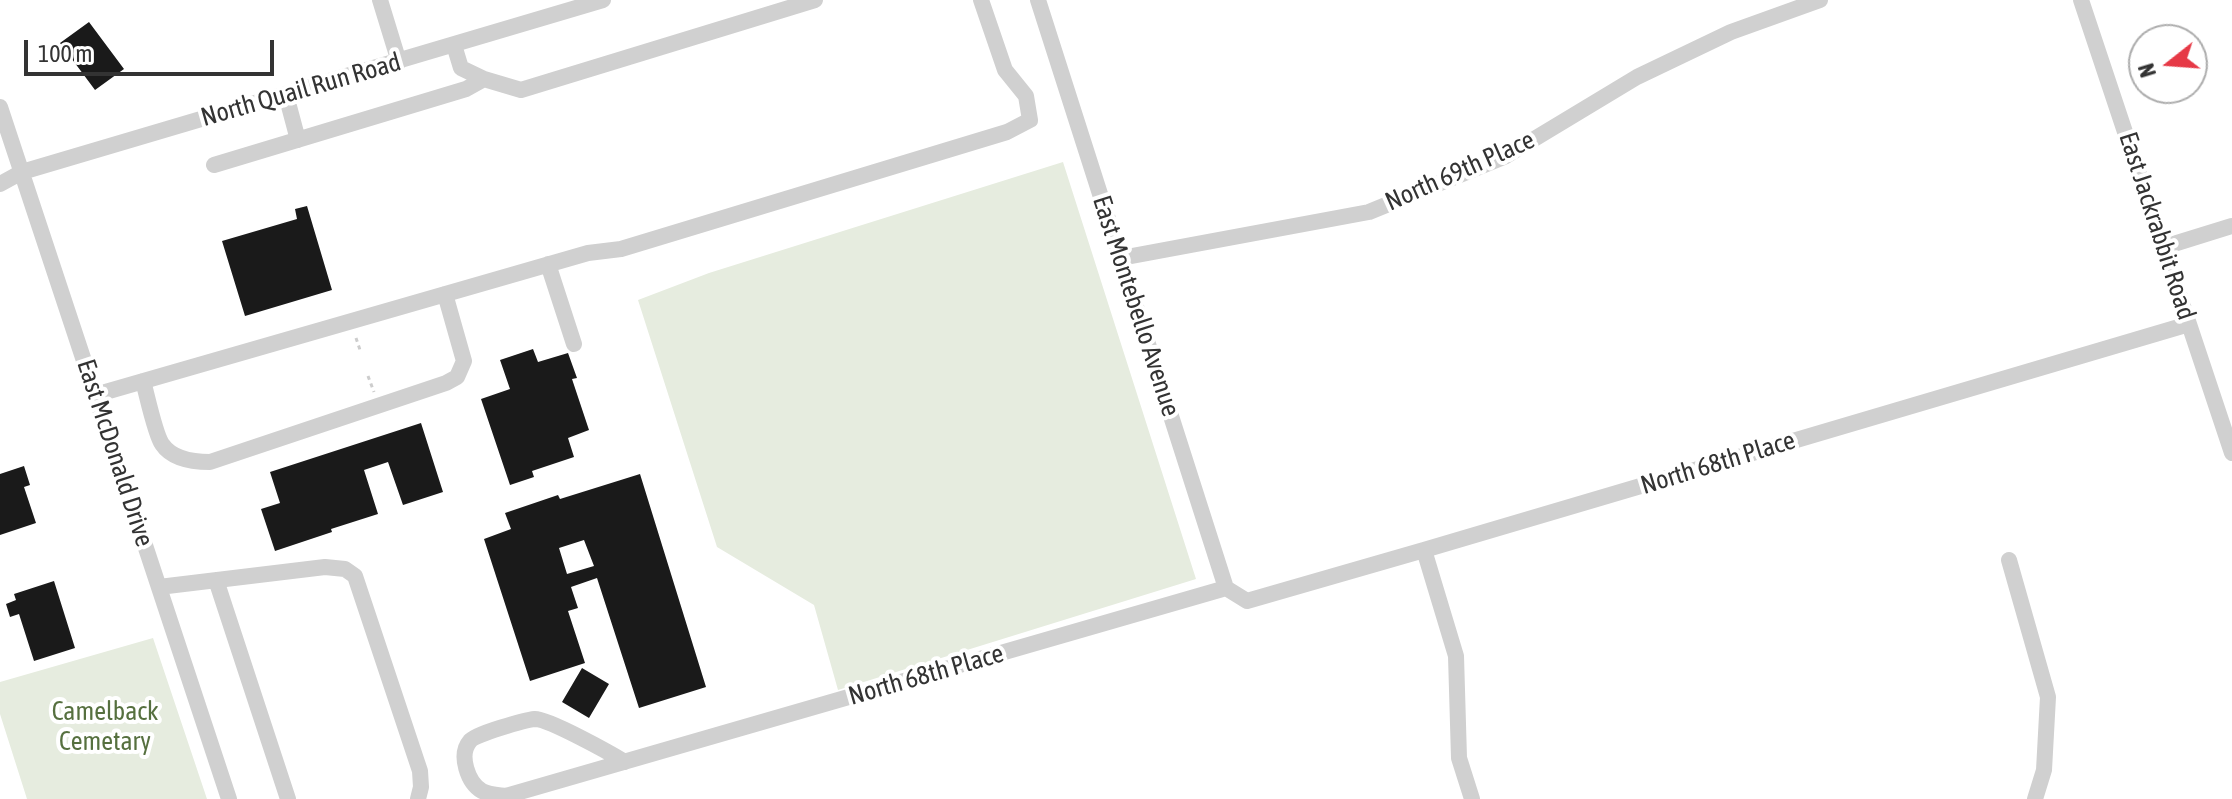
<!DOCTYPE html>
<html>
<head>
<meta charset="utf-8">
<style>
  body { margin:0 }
  #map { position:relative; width:2232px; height:799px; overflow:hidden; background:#fff; font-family:"Asap Condensed",sans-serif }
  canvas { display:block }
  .north { position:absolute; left:2128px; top:24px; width:80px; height:80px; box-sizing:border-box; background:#fff; border:2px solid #adadad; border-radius:50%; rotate:253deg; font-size:22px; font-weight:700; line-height:32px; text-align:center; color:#333 }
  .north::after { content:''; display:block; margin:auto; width:28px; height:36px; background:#e63946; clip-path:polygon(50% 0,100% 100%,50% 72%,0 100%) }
  .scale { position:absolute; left:24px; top:40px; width:250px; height:36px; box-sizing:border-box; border:4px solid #333; border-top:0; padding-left:10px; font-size:24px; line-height:28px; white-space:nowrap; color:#333; -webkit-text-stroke:6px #fff; paint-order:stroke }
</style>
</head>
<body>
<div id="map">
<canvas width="2232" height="799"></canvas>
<div class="north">N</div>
<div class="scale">100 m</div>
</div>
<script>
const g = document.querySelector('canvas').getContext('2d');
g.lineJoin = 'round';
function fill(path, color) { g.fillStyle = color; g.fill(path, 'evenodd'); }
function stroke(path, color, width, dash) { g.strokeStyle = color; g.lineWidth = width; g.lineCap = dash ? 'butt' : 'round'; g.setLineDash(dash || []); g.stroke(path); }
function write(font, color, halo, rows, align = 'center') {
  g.font = font + ' "Asap Condensed",sans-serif'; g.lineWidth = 8; g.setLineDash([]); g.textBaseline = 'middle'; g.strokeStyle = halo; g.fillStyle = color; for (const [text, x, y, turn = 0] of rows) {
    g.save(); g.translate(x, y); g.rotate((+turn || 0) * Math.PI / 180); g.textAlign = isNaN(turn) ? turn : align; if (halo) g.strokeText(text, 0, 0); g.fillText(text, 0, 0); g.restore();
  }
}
fill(new Path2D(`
  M1063,162l133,417 -358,111 -24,-85 -97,-58 -79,-247 71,-27z
  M153,638l54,161h-180l-27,-85v-32z`), '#e6ecdf');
fill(new Path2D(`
  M89,22l35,47 -29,21 -35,-47z
  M307,206l25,84 -87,26 -23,-75 75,-22 -2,-10z
  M533,349l5,13 30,-9 9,25 -5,1 17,51 -21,8 6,19 -42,14 2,6 -24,8 -29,-86 29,-10 -10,-29z
  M421,423l22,69 -40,13 -15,-43 -24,8 14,44 -47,15 1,3 -57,19 -14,-42 19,-6 -10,-31z
  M24,466l6,19 -6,2 12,36 -36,12v-61z
  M640,474l66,213 -67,21 -42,-130 -26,9 7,21 -10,3 17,52 -55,18 -46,-142 27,-10 -6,-16 53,-18 2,4zM584,540l10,26 -27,8 -8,-26z
  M54,581l21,67 -41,13 -15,-47 -9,3 -4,-13 10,-4 -2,-6z
  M582,668l27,16 -20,34 -27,-16z`), '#1a1a1a');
stroke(new Path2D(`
  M356,338l5,15
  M368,376l6,16`), '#cdcdcd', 3, [4, 4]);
stroke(new Path2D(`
  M380,0l19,62
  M1038,0l188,588 21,13 177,-51 765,-226
  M2081,0l151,453
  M454,45l7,23 23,11
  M286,95l12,45
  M0,107l229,692
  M214,165l252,-76 18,-10 37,11 294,-90
  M0,184l22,-12 581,-172
  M2164,247l68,-21
  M1121,258l248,-46 137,-56 131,-79 94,-45 89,-32
  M548,264l26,80
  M143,381c4,14 12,53 19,63 10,15 32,18 48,18l236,-79 11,-6 7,-16 -19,-67
  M95,395l493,-142 33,-4 386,-117 23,-12 -4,-24 -21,-26 -24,-70
  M1424,550l32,106 3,102 13,41
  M2009,560l39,137 -4,73 -9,29
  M216,580l72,219
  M159,587l166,-20 20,2 10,7 65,195 1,16 -3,12
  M625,762c-15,-9 -76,-43 -90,-43 -10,1 -60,15 -65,22 -12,14 -2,42 12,50 7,4 16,4 24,5l720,-208`), '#d0d0d0', 16);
write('26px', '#333', '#fff', [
  ["North Quail Run Road",301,90,-16],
  ["North 69th Place",1460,171,-24],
  ["East Jackrabbit Road",2157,226,72],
  ["East Montebello Avenue",1136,306,72],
  ["East McDonald Drive",115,453,72],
  ["North 68th Place",1718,463,-17],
  ["North 68th Place",926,675,-16]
]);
write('26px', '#56703f', '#fff', [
  ["Camelback",105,712],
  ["Cemetary",105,742]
]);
</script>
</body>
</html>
